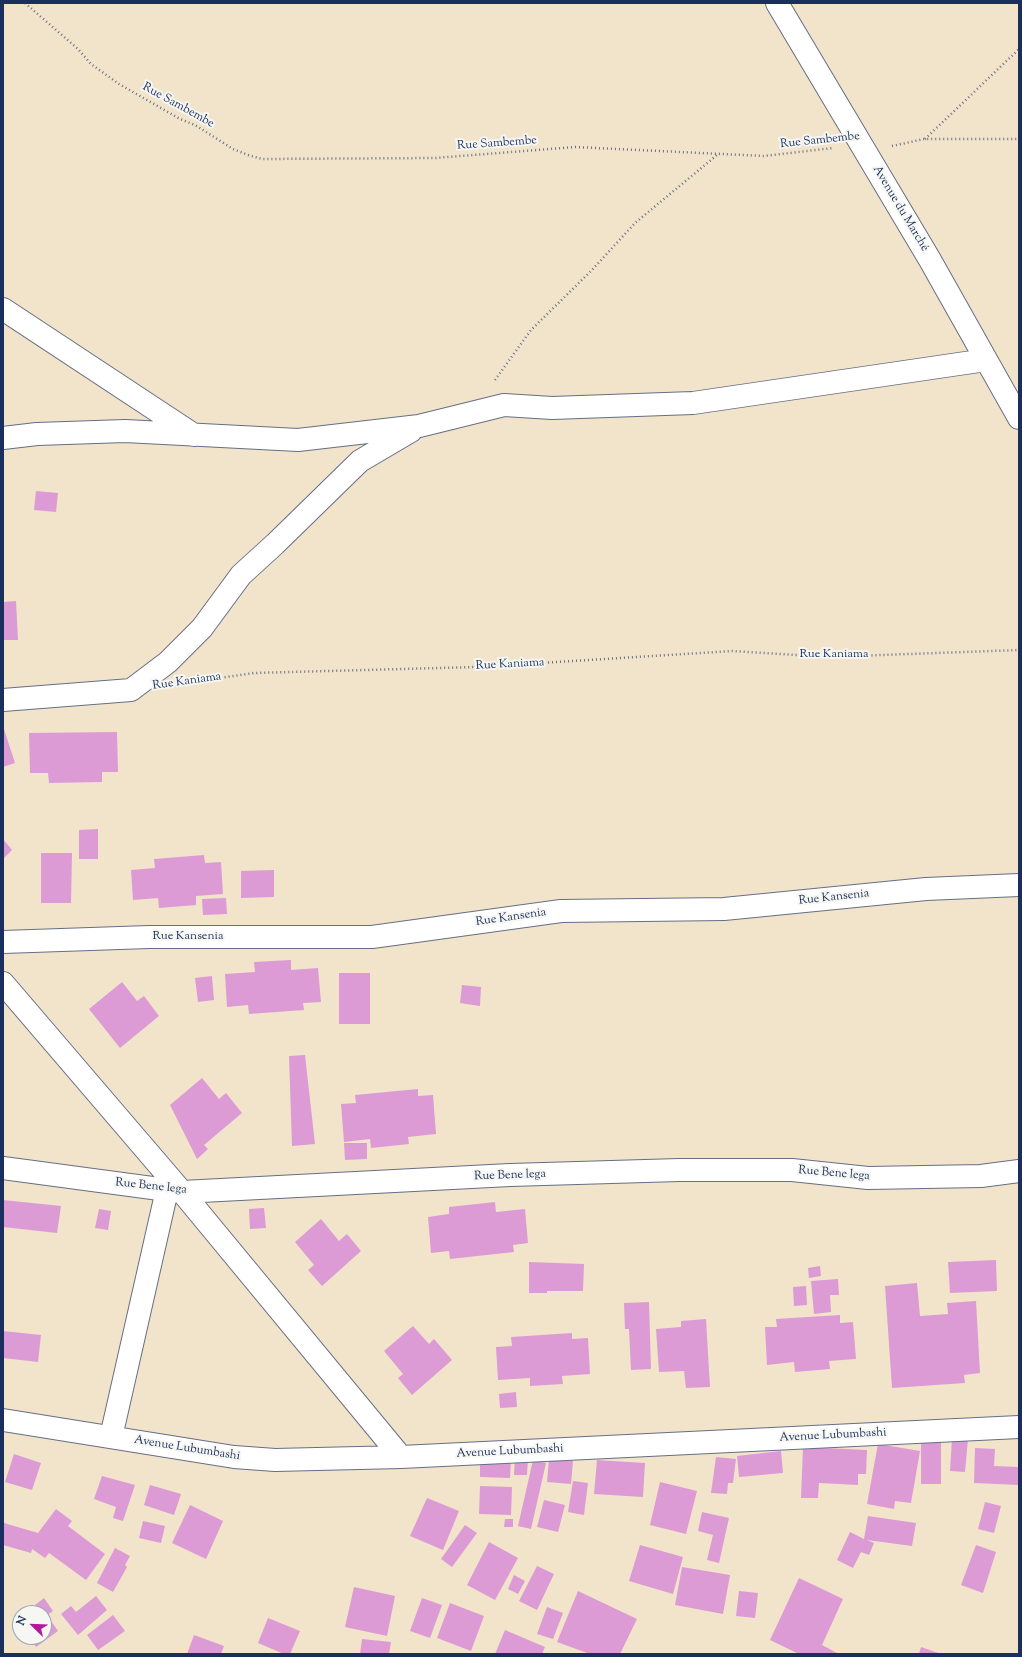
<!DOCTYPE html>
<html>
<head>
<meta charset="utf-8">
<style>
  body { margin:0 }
  #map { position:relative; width:1022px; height:1657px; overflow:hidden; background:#f1e4cb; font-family:"Sorts Mill Goudy",serif }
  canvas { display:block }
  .frame { position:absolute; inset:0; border:4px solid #1b2f5e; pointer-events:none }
  .north { position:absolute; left:12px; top:1605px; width:40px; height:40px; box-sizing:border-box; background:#f6f6f2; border:1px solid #9ea6b7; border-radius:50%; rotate:293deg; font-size:11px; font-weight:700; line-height:16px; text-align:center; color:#1b2f5e }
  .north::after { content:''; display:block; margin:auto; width:14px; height:18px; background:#b5179e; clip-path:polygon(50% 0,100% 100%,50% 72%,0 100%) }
</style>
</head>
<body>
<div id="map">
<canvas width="1022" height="1657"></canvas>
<div class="frame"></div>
<div class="north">N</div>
</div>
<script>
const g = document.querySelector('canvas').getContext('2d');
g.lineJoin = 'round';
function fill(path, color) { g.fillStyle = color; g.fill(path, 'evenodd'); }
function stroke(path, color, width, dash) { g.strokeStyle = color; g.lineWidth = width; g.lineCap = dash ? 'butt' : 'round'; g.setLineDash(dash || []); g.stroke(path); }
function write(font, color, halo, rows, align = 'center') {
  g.font = font + ' "Sorts Mill Goudy",serif'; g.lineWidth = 4; g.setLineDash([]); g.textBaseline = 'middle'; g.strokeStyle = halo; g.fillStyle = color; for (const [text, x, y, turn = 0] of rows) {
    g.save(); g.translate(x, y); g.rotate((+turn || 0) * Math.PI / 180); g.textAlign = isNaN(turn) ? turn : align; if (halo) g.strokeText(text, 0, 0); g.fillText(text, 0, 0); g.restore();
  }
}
fill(new Path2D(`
  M36,491l22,2 -2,19 -22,-2z
  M16,601l2,39h-15v-38z
  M3,726l12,37 -12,4z
  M117,732l1,40h-16v10l-53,1 -1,-10h-18l-1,-40z
  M98,829v30h-19v-29z
  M3,839l9,11 -9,9z
  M41,853h31l-1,50h-30z
  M204,855l1,8 16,-1 2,32 -27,2v9l-37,3 -1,-10 -25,2 -2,-30 24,-2 -1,-9z
  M274,870v27l-33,1v-27z
  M226,898l1,16 -24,1 -1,-16z
  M291,960v10l27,-2 3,34 -18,1 1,7 -55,4 -1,-9 -21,2 -2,-33 30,-2 -1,-10z
  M339,973h31v51h-31z
  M212,976l2,24 -16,2 -3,-24z
  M122,982l15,19 7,-5 15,20 -39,32 -31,-39z
  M462,985l19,2 -1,19 -20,-3z
  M305,1055l10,89 -23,2 -3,-90z
  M202,1078l17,21 7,-6 16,20 -38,32 4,4 -11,10 -27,-54z
  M418,1089v7l15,-1 3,39 -28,3 1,7 -38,4 -1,-9 -26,3 -3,-38 15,-1 -1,-8z
  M344,1143h23v16l-22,1z
  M3,1200l58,6 -4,27 -54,-6z
  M495,1202l1,10 29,-3 3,34 -15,2 1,7 -64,7 -1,-8 -18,2 -3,-36 21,-3v-7z
  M264,1208l2,20 -16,1 -1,-20z
  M99,1209l12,2 -3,19 -13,-2z
  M321,1219l18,22 8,-7 14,17 -39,35 -14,-16 6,-5 -19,-23z
  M996,1260l1,31 -47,2 -2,-31z
  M529,1262l55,2 -1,27h-36v2h-18z
  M820,1266l1,10 -12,2 -1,-10z
  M838,1279l1,16h-9l1,17 -17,2 -3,-33z
  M917,1283l3,33 28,-2 -1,-11 29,-2 4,72 -16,2 1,8 -73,5 -7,-102z
  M806,1286l1,19 -13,1 -1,-19z
  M649,1302l2,67 -20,1 -2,-41h-4l-1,-26z
  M840,1315v8l13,-1 3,37 -27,2 1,8 -35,3 -1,-10 -27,3 -2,-38h12l-1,-8z
  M706,1319l4,68 -24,1 -2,-17 -25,1 -3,-43 25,-2v-6z
  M413,1326l16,18 5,-5 18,21 -40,35 -14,-17 5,-4 -19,-23z
  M3,1331l38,4 -3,27 -35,-4z
  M572,1333v6l16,-1 2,36 -28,2 1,8 -33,2v-8l-32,2 -2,-33 16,-1 -1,-9z
  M516,1392l1,15 -17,1 -1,-14z
  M952,1438l16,1 -3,33 -15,-1z
  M921,1441h20v43h-20z
  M878,1444l42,7 -9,52 -16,-2 -1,8 -27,-5z
  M803,1447l64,3 -1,24h-8v11l-39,-2 -1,15h-17z
  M975,1448l20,1 -1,17 25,1v18l-45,-2z
  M781,1451l2,22 -44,4 -2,-21z
  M14,1454l27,9 -9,27 -27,-8z
  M716,1457l20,2 -3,24h-5l-1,11 -16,-1z
  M480,1458l31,1 -1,19 -30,-1z
  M515,1458h13l-1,17h-13z
  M549,1459l24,2 -2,23 -24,-2z
  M533,1460l13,3 -15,66 -13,-3z
  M597,1460l48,3 -2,34 -49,-3z
  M102,1476l33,9 -12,36 -10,-3 3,-11 -22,-8z
  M573,1481l15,2 -4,32 -16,-3z
  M660,1482l37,9 -11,43 -36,-9z
  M150,1485l31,9 -7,21 -30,-10z
  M480,1486l32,1 -1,28 -32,-1z
  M427,1498l32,13 -16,39 -33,-14z
  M544,1500l21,5 -7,27 -21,-5z
  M985,1502l16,4 -7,27 -16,-4z
  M190,1505l33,16 -17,38 -34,-16z
  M56,1509l16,12 -4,5 37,28 -19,26 -37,-27 -4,5 -13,-9 -1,4 -28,-8 1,-22 34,10z
  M702,1512l27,6 -10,45 -12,-3 6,-25 -15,-4z
  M868,1516l48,7 -4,23 -45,-6 7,3 -5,12 -8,-3 -8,16 -16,-8 13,-28 14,7z
  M505,1519h8v8h-9z
  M143,1521l22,5 -4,17 -22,-5z
  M465,1525l12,8 -25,34 -11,-8z
  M489,1542l29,16 -23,42 -28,-15z
  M640,1545l43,12 -10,37 -44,-13z
  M976,1545l20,7 -13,41 -22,-8z
  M115,1548l15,8 -5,9 2,2 -14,25 -16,-9z
  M537,1566l17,8 -17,36 -18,-9z
  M682,1567l48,8 -7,39 -48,-9z
  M514,1575l11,6 -7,13 -10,-5z
  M799,1578l44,21 -21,46 15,8 -1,1h-37l-29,-14z
  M354,1587l41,9 -8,40 -42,-9z
  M578,1591l59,28 -17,35h-30l-33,-12z
  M739,1591l19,2 -3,25 -19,-2z
  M96,1596l11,14 -29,25 -17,-21 10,-8 5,6z
  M44,1598l9,13 -9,6v-4h-3l-6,-8z
  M422,1598l20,7 -12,33 -20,-7z
  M450,1603l34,13 -13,35 -34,-13z
  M547,1607l16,6 -10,26 -16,-5z
  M113,1615l12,16 -27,19 -11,-15z
  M49,1618l9,13 -22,16 -6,-10h14v-17z
  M268,1618l32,13 -10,23h-6l-26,-11z
  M505,1630l40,17 -3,7h-47z
  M194,1635l30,11 -3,8h-34z
  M362,1639l29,3 -2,12h-29z
  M921,1647l20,7h-22z`), '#dc9bd5');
const street = new Path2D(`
  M777,3l153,257 89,158
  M3,309l191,126
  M3,438l34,-4 88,-3 173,9 121,-14 85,-21 48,3 141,-5 293,-43
  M3,700l128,-10 37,-28 34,-34 39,-53 34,-31 85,-83 51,-30
  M3,942l146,-5h223l189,-26 163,-2 202,-20 93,-4
  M3,983l179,209 219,265
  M3,1168l179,24 328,-17 169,-5h113l76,8 113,-2 38,-5
  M3,1420l231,37 41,3 126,-3 618,-30
  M111,1437l56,-247`);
stroke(street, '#666e84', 24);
stroke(new Path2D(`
  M25,3l53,46 13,15 28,20 61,35 15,6 38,24 15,6 14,4 173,-1 140,-11 189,9 69,-8
  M925,139l94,-90
  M892,146l32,-7h95
  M495,380l36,-50 61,-60 43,-47 82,-68
  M185,683l69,-10 222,-6 256,-16 95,6 192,-7`), '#666e84', 2.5, [1, 3]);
stroke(street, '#fff', 22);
write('12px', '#1b2f5e', '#f6f6f2', [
  ["Rue Sambembe",178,106,29],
  ["Rue Sambembe",820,141,-6],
  ["Rue Sambembe",497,144,-4],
  ["Avenue du Marché",900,209,59],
  ["Rue Kaniama",834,655],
  ["Rue Kaniama",510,665,-3],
  ["Rue Kaniama",187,682,-8],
  ["Rue Kansenia",834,898,-6],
  ["Rue Kansenia",511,918,-8],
  ["Rue Kansenia",188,937],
  ["Rue Bene lega",834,1174,5],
  ["Rue Bene lega",510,1176,-2],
  ["Rue Bene lega",151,1187,6],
  ["Avenue Lubumbashi",833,1436,-3],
  ["Avenue Lubumbashi",187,1449,9],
  ["Avenue Lubumbashi",510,1452,-3]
]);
</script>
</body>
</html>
